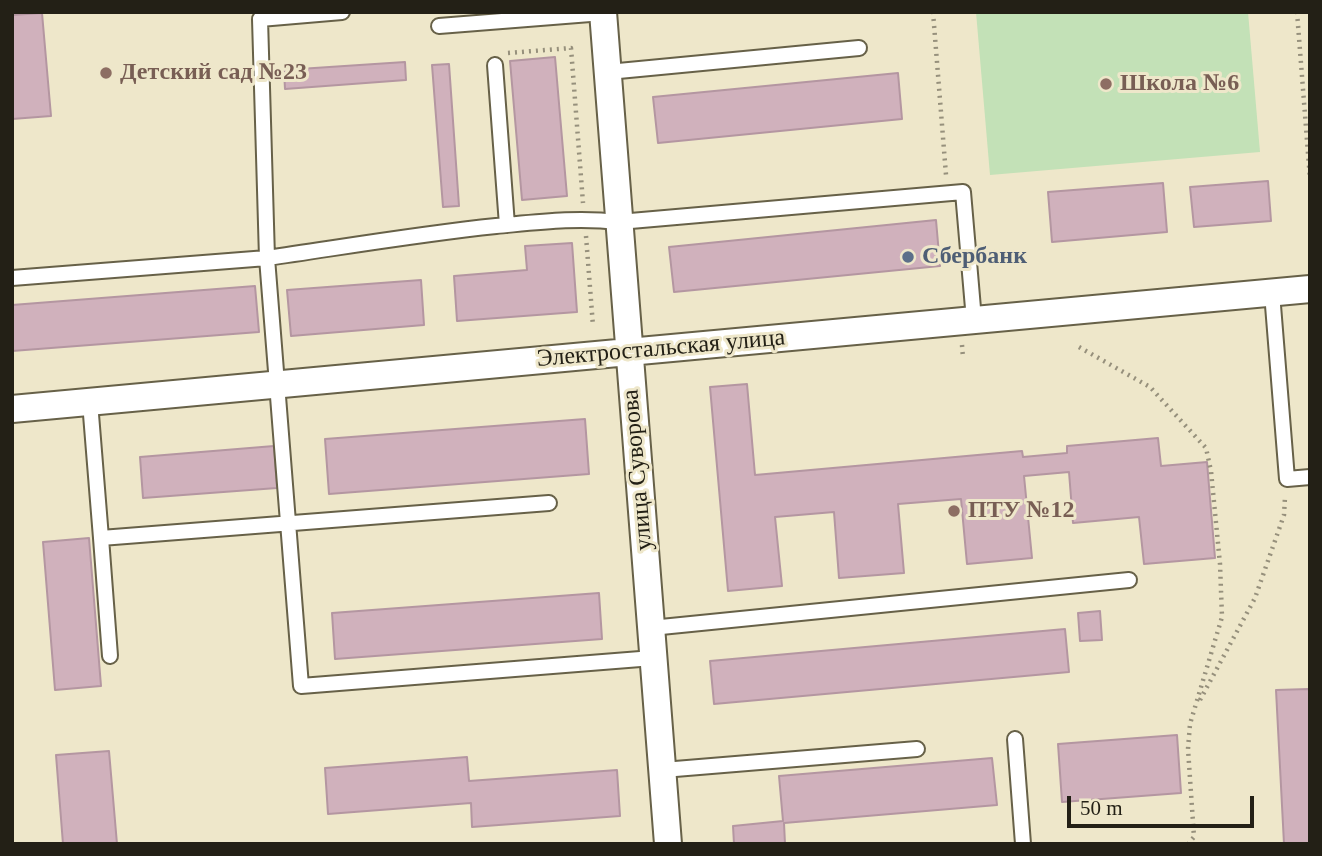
<!DOCTYPE html>
<html>
<head>
<meta charset="utf-8">
<style>
  body { margin:0 }
  #map { position:relative; width:1322px; height:856px; overflow:hidden; background:#eee7ca; font-family:"Times New Roman",serif }
  canvas { display:block }
  .frame { position:absolute; inset:0; border:14px solid #232016; pointer-events:none }
  .scale { position:absolute; left:1067px; top:796px; width:187px; height:32px; box-sizing:border-box; border:4px solid #232016; border-top:0; padding-left:9px; font-size:21px; line-height:24px; white-space:nowrap; color:#232016; -webkit-text-stroke:5px #eee7ca; paint-order:stroke }
</style>
</head>
<body>
<div id="map">
<canvas width="1322" height="856"></canvas>
<div class="frame"></div>
<div class="scale">50 m</div>
</div>
<script>
const g = document.querySelector('canvas').getContext('2d');
g.lineJoin = 'round';
function fill(path, color) { g.fillStyle = color; g.fill(path, 'evenodd'); }
function stroke(path, color, width, dash) { g.strokeStyle = color; g.lineWidth = width; g.lineCap = dash ? 'butt' : 'round'; g.setLineDash(dash || []); g.stroke(path); }
function write(font, color, halo, rows, align = 'center') {
  g.font = font + ' "Times New Roman",serif'; g.lineWidth = 6; g.setLineDash([]); g.textBaseline = 'middle'; g.strokeStyle = halo; g.fillStyle = color; for (const [text, x, y, turn = 0] of rows) {
    g.save(); g.translate(x, y); g.rotate((+turn || 0) * Math.PI / 180); g.textAlign = isNaN(turn) ? turn : align; if (halo) g.strokeText(text, 0, 0); g.fillText(text, 0, 0); g.restore();
  }
}
fill(new Path2D(`
  M976,12h272l12,140 -270,23z`), '#c3e1b7');
const building = new Path2D(`
  M42,13l9,103 -39,3v-104z
  M555,57l12,139 -45,4 -12,-139z
  M405,62l1,18 -121,9 -1,-19z
  M449,64l10,142 -16,1 -11,-142z
  M898,73l4,46 -244,24 -5,-46z
  M1268,181l3,40 -77,6 -4,-40z
  M1163,183l4,49 -115,10 -4,-50z
  M936,220l4,46 -266,26 -5,-45z
  M572,243l5,69 -120,9 -3,-45 73,-6 -2,-24z
  M421,280l3,45 -133,11 -4,-46z
  M255,286l4,46 -247,19v-46z
  M747,384l8,91 267,-24 1,6 44,-4v-7l91,-8 3,28 46,-4 8,96 -71,6 -5,-47 -66,6 -4,-51 -45,4 8,82 -65,6 -6,-65 -63,5 6,69 -65,5 -5,-66 -59,5 7,69 -54,5 -18,-204z
  M585,419l4,55 -260,20 -4,-55z
  M274,446l3,42 -134,10 -3,-41z
  M89,538l12,148 -46,4 -12,-148z
  M599,593l3,46 -267,20 -3,-46z
  M1100,611l2,29 -22,1 -2,-28z
  M1065,629l4,43 -355,32 -4,-43z
  M1309,689l1,155h-26l-8,-154z
  M1177,735l4,58 -119,9 -4,-58z
  M109,751l8,93h-54l-7,-89z
  M467,757l2,24 148,-11 3,46 -148,11 -1,-24 -143,11 -3,-46z
  M992,758l5,47 -213,18 1,21h-51l-1,-18 50,-5 -4,-45z`);
fill(building, '#d0b1bc');
stroke(building, '#b496a1', 2);
const service = new Path2D(`
  M342,12l-82,7 7,239c76,-11 152,-24 229,-32 43,-4 80,-9 123,-4l344,-30 11,128
  M439,26l164,-13
  M495,65l12,160
  M608,72l251,-24
  M12,278l255,-20 34,428 352,-28
  M1272,293l15,186 23,-2
  M90,402l11,136 448,-35
  M101,538l9,118
  M651,628l478,-48
  M1015,739l8,105
  M663,770l254,-21`);
const minor = new Path2D(`
  M603,12l65,832
  M12,409l1298,-120`);
stroke(service, '#676148', 18);
stroke(minor, '#676148', 30);
stroke(new Path2D(`
  M933,12l13,163
  M1297,12l13,167
  M508,53l63,-5 12,155
  M586,236l7,90
  M962,345l1,13
  M1079,347l71,40 56,61 5,23 9,93 2,53 -32,107 -2,25 6,88 -6,7
  M1200,700l55,-102 29,-83 1,-18`), '#96907c', 4.5, [2, 5]);
stroke(service, '#fff', 14);
stroke(minor, '#fff', 26);
for (const [x, y, r, color] of [
  [106,73,7,"#8d6e63"],
  [1106,84,7,"#8d6e63"],
  [908,257,7,"#5c6f8a"],
  [954,511,7,"#8d6e63"]
]) { const dot = new Path2D(); dot.arc(x, y, r, 0, 2 * Math.PI); g.fillStyle = color; g.fill(dot); stroke(dot, '#eee7ca', 2.5); }
write('bold 24px', '#785e54', '#eee7ca', [
  ["Детский сад №23",120,73],
  ["Школа №6",1120,84],
  ["ПТУ №12",968,511]
], 'left');
write('bold 24px', '#4e5e75', '#eee7ca', [
  ["Сбербанк",922,257]
], 'left');
write('24px', '#232016', '#eee7ca', [
  ["Электростальская улица",661,349,-5],
  ["улица Суворова",638,470,-95]
]);
</script>
</body>
</html>
